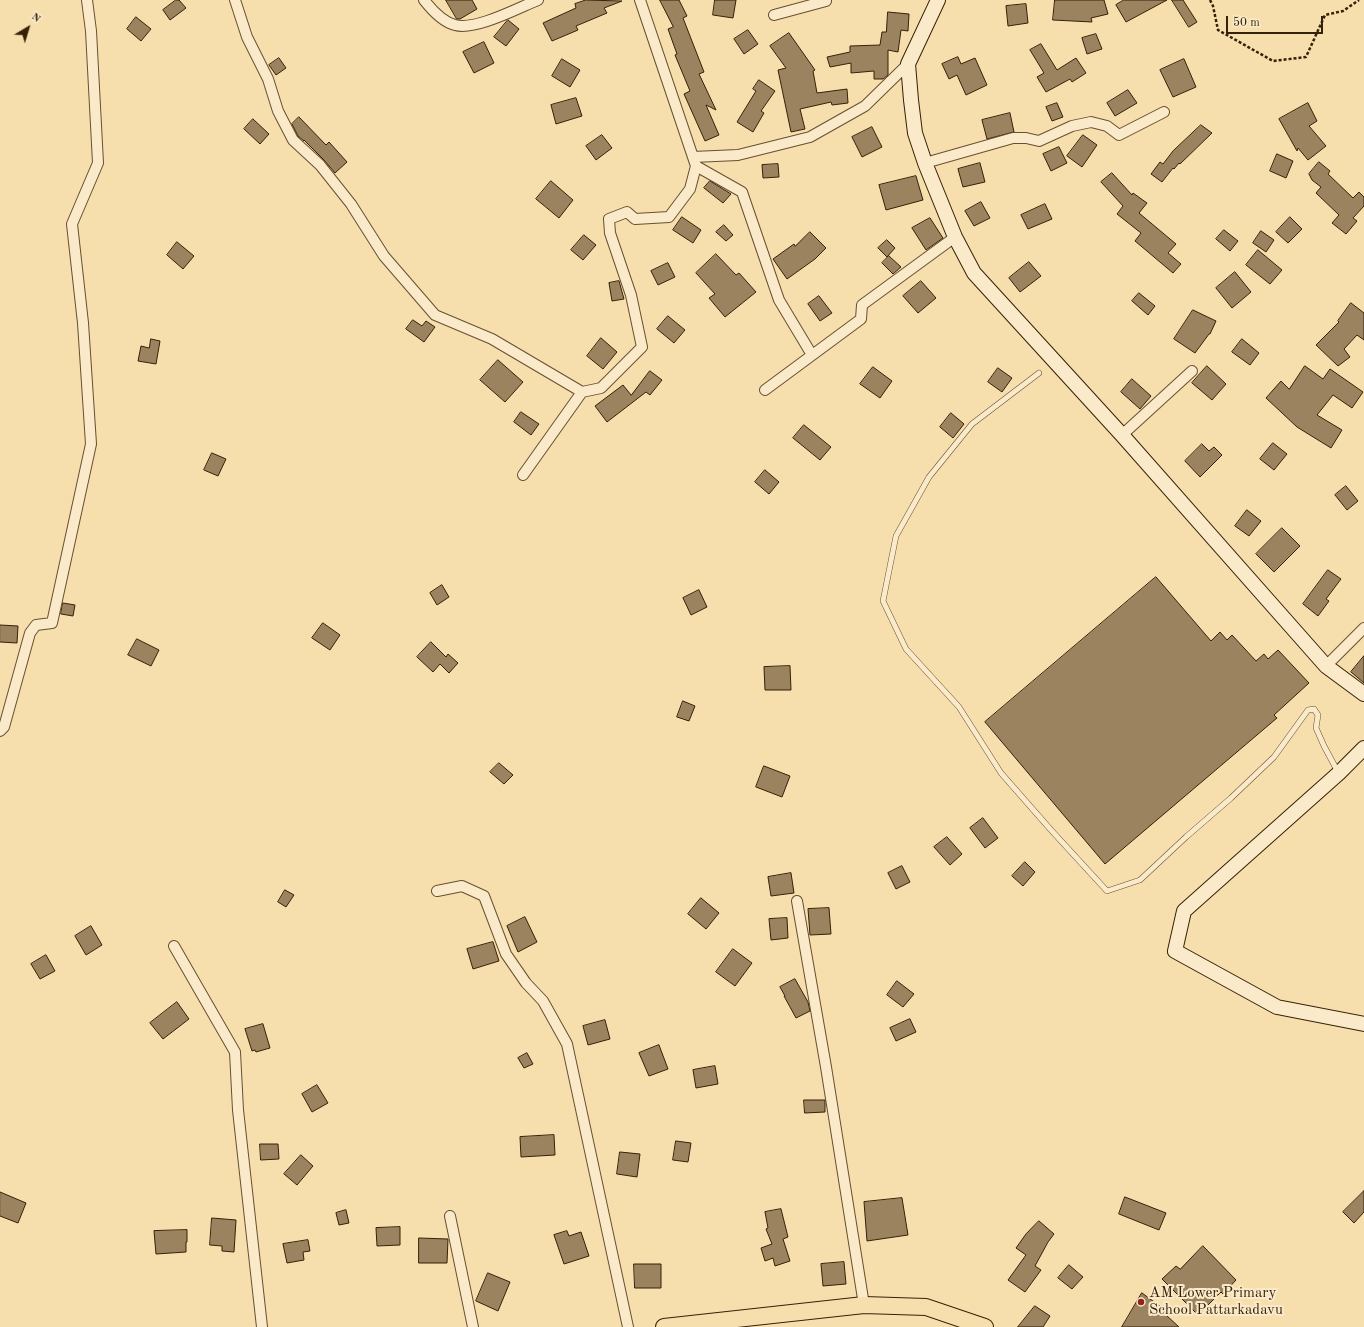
<!DOCTYPE html>
<html>
<head>
<meta charset="utf-8">
<style>
  body { margin:0 }
  #map { position:relative; width:1364px; height:1327px; overflow:hidden; background:#f7dead; font-family:"Old Standard TT",serif }
  canvas { display:block }
  .north { position:absolute; left:8px; top:8px; width:40px; height:40px; -webkit-text-stroke:3px #faeaca; paint-order:stroke; rotate:38deg; font-size:11px; font-weight:700; line-height:16px; text-align:center; color:#352108 }
  .north::after { content:''; display:block; margin:auto; width:14px; height:18px; background:#352108; clip-path:polygon(50% 0,100% 100%,50% 72%,0 100%) }
  .scale { position:absolute; left:1226px; top:16px; width:97px; height:18px; box-sizing:border-box; border:2px solid #352108; border-top:0; padding-left:5px; font-size:12px; line-height:14px; white-space:nowrap; color:#352108; -webkit-text-stroke:3px #faeaca; paint-order:stroke }
</style>
</head>
<body>
<div id="map">
<canvas width="1364" height="1327"></canvas>
<div class="north">N</div>
<div class="scale">50 m</div>
</div>
<script>
const ctx = document.querySelector('canvas').getContext('2d');
ctx.lineJoin = 'round';
function fillPath(path, color) { ctx.fillStyle = color; ctx.fill(path, 'evenodd'); }
function stroke(path, color, width, dash) { ctx.strokeStyle = color; ctx.lineWidth = width; ctx.lineCap = dash ? 'butt' : 'round'; ctx.setLineDash(dash || []); ctx.stroke(path); }
function write(font, color, halo, rows, align = 'center') {
  ctx.font = font + ' "Old Standard TT",serif'; ctx.lineWidth = 4; ctx.setLineDash([]); ctx.textBaseline = 'middle'; ctx.strokeStyle = halo; ctx.fillStyle = color; for (const [text, x, y, turn = 0] of rows) {
    ctx.save(); ctx.translate(x, y); ctx.rotate((+turn || 0) * Math.PI / 180); ctx.textAlign = isNaN(turn) ? turn : align; if (halo) ctx.strokeText(text, 0, 0); ctx.fillText(text, 0, 0); ctx.restore();
  }
}
const building = new Path2D(`
  M176,0H179L186,8L170,20L163,10Z
  M446,0H472L477,9L460,19H457Z
  M586,0L622,1L604,8L607,13L576,26L578,30L552,41L543,23L576,8L575,4Z
  M660,0H679L687,16L683,18L704,72L699,74L716,110L706,105L719,135L705,141L684,94L690,91L675,55L677,54L668,29L673,27Z
  M715,0H736L733,18L713,15Z
  M1055,0H1104L1108,14L1091,18L1092,22L1053,20Z
  M1124,0H1167L1126,22L1116,5Z
  M1172,0H1183L1197,22L1189,27Z
  M1026,4L1028,23L1008,26L1006,6Z
  M888,12L909,14L908,31L901,30L898,52L888,50V75L883,79H874V71L851,73V63L830,67L827,57L850,52V46L880,45L882,32H886Z
  M136,17L151,29L141,41L127,29Z
  M508,20L519,29L506,46L494,37Z
  M748,30L758,44L744,54L734,39Z
  M789,33L815,70L813,71L817,93L847,89L848,103L832,105L831,102L800,109L805,129L791,132L778,70L786,68L770,46Z
  M1096,34L1102,49L1087,54L1082,38Z
  M484,42L494,63L474,73L463,52Z
  M1041,44L1057,70L1076,58L1086,73L1072,82L1070,79L1046,92L1037,77L1044,73L1030,50Z
  M958,57L961,64L975,58L987,85L966,95L957,75L949,79L942,64Z
  M279,58L286,68L276,75L269,65Z
  M562,59L580,70L570,87L552,76Z
  M1184,59L1196,87L1173,97L1160,70Z
  M759,80L775,91L761,111L764,113L753,132L737,122L756,91L753,89Z
  M1128,90L1137,103L1115,116L1107,103Z
  M576,98L582,116L556,124L551,105Z
  M1057,103L1063,117L1052,121L1046,107Z
  M1308,103L1317,121L1309,126L1326,146L1308,160L1298,148L1297,151L1279,119Z
  M1010,113L1014,132L987,139L982,120Z
  M299,117L326,145L329,142L347,162L335,173L324,160L304,140V141L298,136L292,124Z
  M253,119L269,134L260,144L244,129Z
  M1201,125L1212,133L1180,164L1179,163L1174,169L1173,168L1162,182L1151,174L1160,162L1163,164L1173,151Z
  M872,127L882,147L862,157L852,137Z
  M602,135L612,148L596,160L586,146Z
  M1083,135L1097,145L1082,167L1067,156Z
  M1059,147L1067,163L1051,171L1043,154Z
  M1277,154L1293,161L1286,178L1270,171Z
  M1319,162L1330,171L1328,174L1353,198L1359,192L1364,197V206L1353,218L1357,221L1346,234L1332,223L1339,215L1316,193L1321,187L1312,180L1309,174Z
  M980,163L985,182L963,187L958,169Z
  M778,164L779,177L763,178L762,165Z
  M1112,173L1132,195L1133,193L1147,203L1139,213L1176,244L1168,253L1181,264L1173,273L1135,241L1141,233L1117,214L1123,206L1101,182Z
  M916,176L923,200L886,210L879,185Z
  M551,181L573,200L559,218L536,199Z
  M710,181L731,194L723,203L704,188Z
  M981,202L990,218L974,226L965,211Z
  M1045,204L1052,219L1028,229L1021,215Z
  M682,217L701,230L693,243L673,230Z
  M1290,217L1302,229L1288,243L1276,232Z
  M930,218L943,238L926,250L912,228Z
  M724,225L733,235L726,241L716,232Z
  M1224,230L1238,241L1230,251L1216,239Z
  M1261,231L1274,240L1266,252L1253,243Z
  M810,232L826,248L815,259L787,279L773,259L794,244L795,246Z
  M584,235L596,245L583,260L571,250Z
  M887,240L895,248L887,257L878,248Z
  M177,242L194,256L183,269L167,255Z
  M1258,250L1282,270L1270,284L1246,265Z
  M716,254L736,275L739,273L756,292L725,317L709,298L715,294L696,273Z
  M889,256L901,267L893,274L882,263Z
  M1029,262L1041,276L1020,292L1009,278Z
  M668,263L675,277L658,285L651,271Z
  M1235,272L1251,292L1232,308L1216,288Z
  M619,281L624,299L612,301L609,283Z
  M921,281L936,298L918,313L903,296Z
  M1139,293L1155,306L1148,315L1132,301Z
  M819,296L832,313L820,321L808,304Z
  M1351,303L1364,313V340L1357,335L1344,349L1350,357L1338,366L1316,345L1339,322L1338,321Z
  M1193,310L1216,321L1210,334H1209L1195,353L1174,339Z
  M668,316L685,330L674,343L657,329Z
  M413,320L422,326L426,321L435,327L424,342L406,329Z
  M601,338L617,352L603,369L587,356Z
  M151,339L160,341L156,364L138,361L141,346L149,348Z
  M1242,339L1259,353L1250,365L1232,352Z
  M498,360L523,382L505,402L480,380Z
  M1207,366L1226,384L1212,400L1192,383Z
  M1305,366L1323,379L1330,369L1363,392L1352,408L1333,395L1317,415L1342,430L1331,448L1297,427L1266,398L1281,381L1289,389Z
  M873,367L892,381L880,398L860,384Z
  M998,368L1012,378L1002,392L988,382Z
  M650,371L662,380L650,395L646,392L607,422L595,406L623,385L631,395Z
  M1132,379L1151,396L1140,409L1121,392Z
  M521,412L539,424L531,435L514,422Z
  M951,413L964,424L953,438L940,427Z
  M804,425L831,447L820,460L793,438Z
  M1273,443L1287,454L1274,470L1260,459Z
  M1202,444L1209,451L1214,447L1222,455L1200,477L1185,461Z
  M212,453L226,459L218,476L204,470Z
  M765,470L779,482L769,494L755,482Z
  M1346,486L1358,501L1347,510L1335,495Z
  M1247,510L1261,521L1249,536L1235,526Z
  M1282,528L1300,546L1274,572L1256,554Z
  M1328,570L1341,579L1326,599L1329,601L1318,616L1303,604Z
  M1156,577L1211,641L1220,632L1227,640L1232,635L1256,661L1264,654L1268,659L1278,650L1309,683L1274,715L1277,718L1105,864L985,722Z
  M442,585L449,597L437,605L430,593Z
  M699,590L707,607L691,615L683,598Z
  M63,603L75,605L73,616L61,614Z
  M323,623L340,635L330,650L312,638Z
  M0,625L18,626L17,643L0,642Z
  M137,639L159,650L151,666L128,655Z
  M431,642L446,657L448,654L458,663L449,673L440,664L433,672L417,657Z
  M1364,656V683L1351,672Z
  M790,666L791,690H765L764,667Z
  M683,701L695,706L689,721L677,717Z
  M499,763L513,775L504,784L490,772Z
  M764,766L790,776L782,797L756,787Z
  M983,818L998,838L985,848L970,828Z
  M947,837L962,854L950,865L934,847Z
  M1025,862L1035,872L1023,886L1012,876Z
  M902,866L910,882L896,889L888,873Z
  M791,873L794,893L771,896L768,877Z
  M285,890L294,895L286,907L278,902Z
  M701,898L719,913L706,929L688,914Z
  M829,908L831,934L810,935L808,909Z
  M525,917L537,942L518,952L507,926Z
  M787,918L788,938L771,940L769,919Z
  M91,926L102,945L86,955L75,936Z
  M493,942L499,961L473,969L467,949Z
  M733,949L752,963L735,986L716,972Z
  M46,955L55,971L40,979L31,964Z
  M795,979L808,1002L810,1011L796,1018L784,996H785L780,987Z
  M897,981L914,994L903,1007L887,995Z
  M177,1002L189,1019L163,1039L150,1023Z
  M910,1019L916,1032L896,1041L890,1028Z
  M605,1020L610,1039L588,1045L583,1026Z
  M263,1024L270,1048L256,1052L255,1050L252,1051L245,1029Z
  M659,1045L668,1069L649,1076L639,1053Z
  M527,1053L533,1064L524,1068L518,1058Z
  M715,1066L718,1084L696,1088L693,1070Z
  M317,1085L328,1103L312,1112L302,1094Z
  M804,1100H825V1112L805,1113Z
  M554,1135L555,1155L521,1157L520,1137Z
  M676,1141L691,1143L688,1162L673,1160Z
  M260,1144H278L279,1159L261,1160Z
  M620,1152L640,1154L637,1177L617,1174Z
  M301,1155L313,1166L297,1185L284,1174Z
  M1364,1191V1212L1354,1223L1343,1212Z
  M0,1192L26,1203L18,1223L0,1216Z
  M1125,1197L1166,1213L1159,1230L1119,1214Z
  M902,1198L908,1235L867,1241L864,1202Z
  M781,1209L788,1237L783,1239L790,1261L775,1266L773,1258L765,1261L761,1248L772,1244L766,1229L768,1228L765,1212Z
  M346,1210L349,1223L339,1225L336,1213Z
  M212,1218L236,1220L234,1252L222,1251V1246L210,1245Z
  M1039,1221L1054,1234L1048,1242L1035,1266L1041,1270L1025,1292L1008,1280L1026,1255L1016,1248L1026,1234Z
  M400,1227V1245L377,1246L376,1228Z
  M187,1230V1242H186V1252L156,1254L154,1231Z
  M567,1231L569,1236L581,1232L589,1256L564,1264L554,1235Z
  M419,1238L448,1239L447,1263H419Z
  M308,1240L310,1251L303,1252L304,1260L287,1263L283,1244Z
  M1203,1246L1236,1280L1223,1294L1221,1292L1198,1315L1162,1279L1176,1266L1180,1269Z
  M844,1262L846,1284L823,1286L821,1264Z
  M634,1264H661V1288H635Z
  M1069,1265L1083,1277L1072,1289L1058,1278Z
  M488,1273L510,1282L498,1311L476,1301Z
  M1142,1293L1168,1312L1166,1315L1179,1327H1122Z
  M1035,1306L1050,1316L1043,1327H1018Z`);
const path = new Path2D(`
  M1210,0L1213,6L1218,30L1273,61L1306,57L1325,15L1343,11L1359,0`);
const lane = new Path2D(`
  M1039,373L972,424L929,477L896,536L883,601L906,649L959,707L1001,773L1051,830L1107,891L1140,880L1186,837L1231,798L1274,757L1308,710L1314,709L1318,715L1316,728L1324,746L1338,772`);
const street = new Path2D(`
  M235,0L247,37L268,79L278,111L293,140L320,165L351,204L384,256L435,315L492,339L582,392L601,388L642,347L631,295L610,233L609,219L627,212L635,219L669,217L690,189L696,166L640,0
  M424,0C431,9 443,22 455,25C475,31 518,8 538,0
  M774,15L826,1
  M693,157L738,155L810,137L865,106L908,64
  M925,163L1013,138H1026L1039,141L1072,126L1091,122L1107,126L1119,135L1164,112
  M696,166L742,192L779,300L812,355
  M765,390L861,319L862,305L955,237
  M1122,435L1192,371
  M523,475L582,392
  M1326,666L1364,628
  M0,731L4,727L30,633L36,625L52,623L91,444L83,323L72,224L98,163L91,31L87,0
  M437,891L462,886L484,896L506,954L526,983L543,1001L567,1044L628,1327
  M797,901L826,1067L864,1305
  M174,946L235,1052L238,1110L262,1327
  M450,1216L473,1327`);
const secondary = new Path2D(`
  M938,0L908,64L911,100L915,133L925,163L955,237L974,273L1122,435L1326,666L1364,694
  M1364,748L1339,773L1184,911L1175,951L1277,1007L1364,1024`);
const primary = new Path2D(`
  M664,1327L864,1305L926,1307L985,1327`);
const markers = [
  [1141,1302,4,"#8f2418"]
];
const poiNames = [
  ["AM Lower Primary",1149,1293],
  ["School Pattarkadavu",1149,1310]
];
fillPath(building, '#9a835e');
stroke(building, '#352108', 1);
stroke(lane, '#665031', 6);
stroke(street, '#665031', 12);
stroke(secondary, '#352108', 16);
stroke(primary, '#352108', 18);
stroke(path, '#352108', 2.5, [3, 2]);
stroke(lane, '#faeaca', 5);
stroke(street, '#faeaca', 10);
stroke(secondary, '#faeaca', 14);
stroke(primary, '#f7dead', 16);
for (const [x, y, r, color] of markers) { const dot = new Path2D(); dot.arc(x, y, r, 0, 2 * Math.PI); ctx.fillStyle = color; ctx.fill(dot); stroke(dot, '#faeaca', 1.5); }
write('15px', '#352108', '#faeaca', poiNames, 'left');
</script>
</body>
</html>
